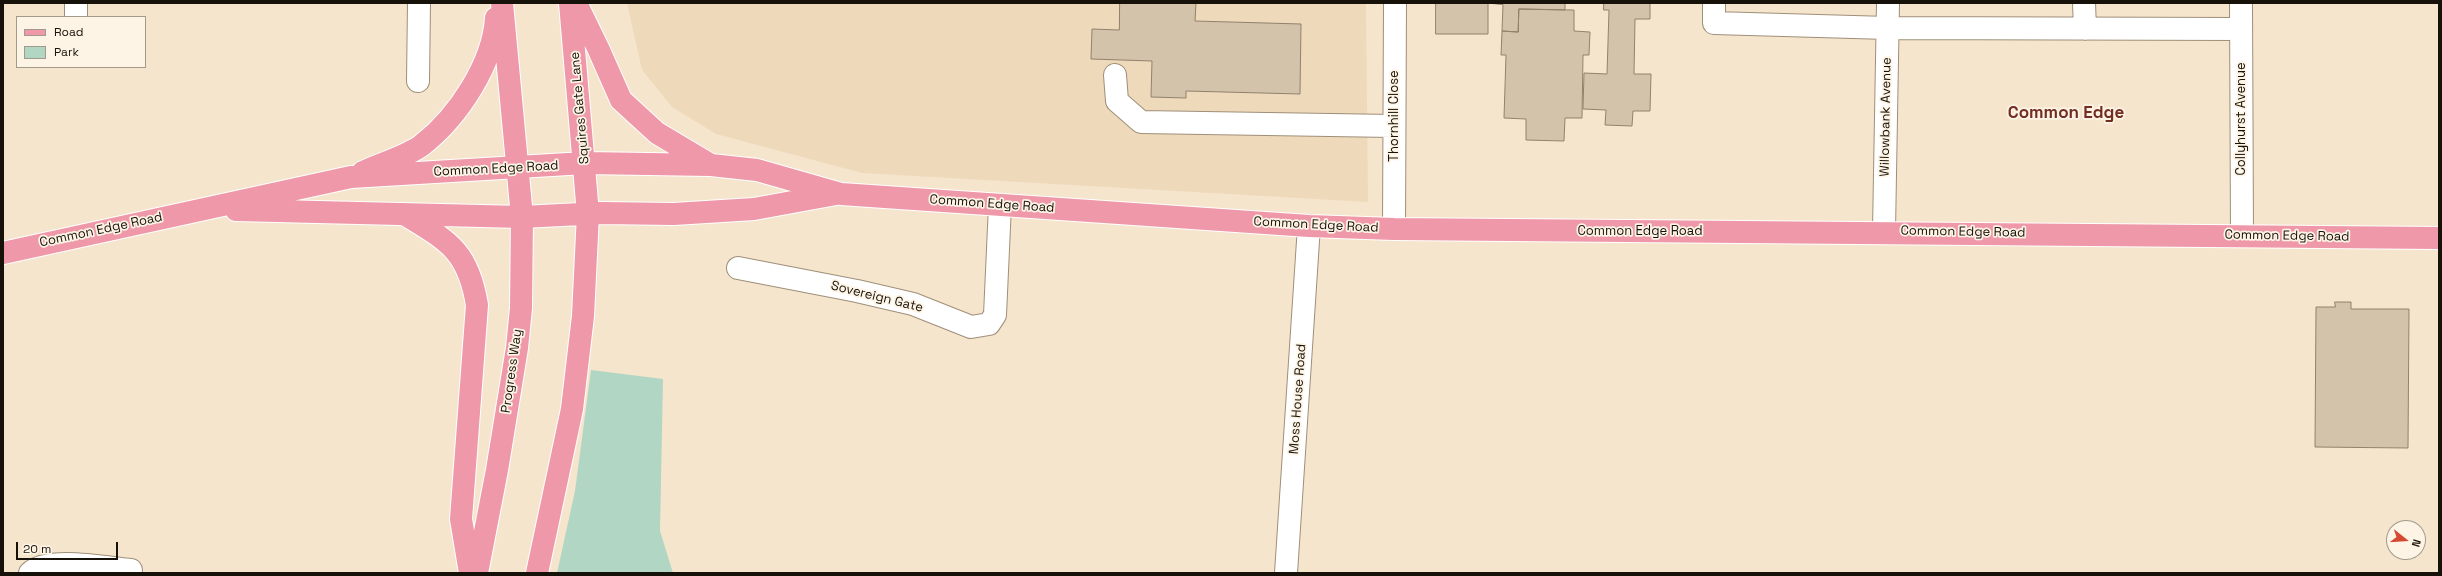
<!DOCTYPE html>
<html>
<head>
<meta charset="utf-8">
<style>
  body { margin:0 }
  #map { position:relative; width:2442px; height:576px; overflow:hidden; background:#f6e5cd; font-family:"Space Grotesk",sans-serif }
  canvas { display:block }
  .frame { position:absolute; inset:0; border:4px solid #171209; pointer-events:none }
  .legend { position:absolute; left:16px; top:16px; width:130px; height:52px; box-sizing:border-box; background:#fef4e5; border:1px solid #a29a8d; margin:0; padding:5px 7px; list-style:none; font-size:12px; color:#171209 }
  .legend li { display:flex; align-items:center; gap:8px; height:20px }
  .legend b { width:20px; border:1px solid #a29a8d }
  .north { position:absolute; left:2386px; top:520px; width:40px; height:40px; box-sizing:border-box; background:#fef4e5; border:1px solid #a29a8d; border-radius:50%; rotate:107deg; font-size:11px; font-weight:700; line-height:16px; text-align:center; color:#171209 }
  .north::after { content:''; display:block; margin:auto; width:14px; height:18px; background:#d54933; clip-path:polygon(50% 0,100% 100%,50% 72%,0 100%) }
  .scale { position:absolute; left:16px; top:542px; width:102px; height:18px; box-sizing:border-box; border:2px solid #171209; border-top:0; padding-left:5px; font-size:12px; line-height:14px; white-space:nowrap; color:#171209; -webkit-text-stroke:3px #fef4e5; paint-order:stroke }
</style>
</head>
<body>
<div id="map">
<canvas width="2442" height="576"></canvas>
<div class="frame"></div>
<ul class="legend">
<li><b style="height:5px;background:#ee98a9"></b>Road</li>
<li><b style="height:11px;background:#b1d6c3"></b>Park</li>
</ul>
<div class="north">N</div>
<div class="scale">20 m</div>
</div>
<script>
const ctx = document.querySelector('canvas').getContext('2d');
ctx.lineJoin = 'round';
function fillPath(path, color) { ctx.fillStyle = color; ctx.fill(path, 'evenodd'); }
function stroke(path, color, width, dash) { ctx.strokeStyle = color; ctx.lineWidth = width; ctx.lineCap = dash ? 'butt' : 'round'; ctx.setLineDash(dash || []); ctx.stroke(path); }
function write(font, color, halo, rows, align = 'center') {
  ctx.font = font + ' "Space Grotesk",sans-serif'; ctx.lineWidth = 3.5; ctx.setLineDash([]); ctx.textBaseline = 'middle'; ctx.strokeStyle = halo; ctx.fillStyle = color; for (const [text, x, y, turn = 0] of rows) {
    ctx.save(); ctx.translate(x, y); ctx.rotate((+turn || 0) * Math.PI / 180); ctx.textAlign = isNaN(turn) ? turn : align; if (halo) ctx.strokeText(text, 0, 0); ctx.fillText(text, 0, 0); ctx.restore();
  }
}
const built = new Path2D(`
  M627,3H1366L1368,202L862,173L716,134L672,107L642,70Z`);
const green = new Path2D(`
  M591,370L663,379L660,531L673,573H557L575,491Z`);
const building = new Path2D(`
  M1120,3H1196L1195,21L1301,24L1300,94L1186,91V98L1151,97L1152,61L1091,59L1092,29L1119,30Z
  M1436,3H1488V34H1436Z
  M1488,3H1565V10L1519,9L1518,32L1502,31L1503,5Z
  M1604,3H1650V19H1635L1634,74H1651L1650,111H1633L1632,126L1605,125L1606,110L1583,109L1584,73L1607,74L1609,10H1604Z
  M1519,9L1574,10V31L1590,32L1589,55H1583L1582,118H1565L1564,141L1526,140V119L1504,118L1506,55H1501L1502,31L1518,32Z
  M2335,302H2351V309H2409L2408,448L2315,447L2316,307H2335Z`);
const minor = new Path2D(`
  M76,3V17
  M1714,3V23L1888,28L2241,29
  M2084,3L2085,29
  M2241,3L2242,235
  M1115,75L1117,101L1141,122L1393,126
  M418,81L419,3
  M1394,229L1395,3
  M1884,231L1888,3
  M738,268L857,291L913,304L971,327L989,324L995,315L1000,205
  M30,573C47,556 108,568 131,570
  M1286,573L1309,226`);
const major = new Path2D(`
  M576,3L598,48L621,100L657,133L709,164
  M363,172C380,164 408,156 422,145C458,117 493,64 496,18
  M236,210L522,217L601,213L674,214L754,209L836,194
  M404,214C448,241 468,250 477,305L461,519L470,573
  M3,253L351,177L585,163L711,165L757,170L841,194L1309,226L1394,229L2439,238
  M477,573L497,470L517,348L521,308L522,217L502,3
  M537,573L572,409L583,316L588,214L570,3`);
const streetNames = [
  ["Squires Gate Lane",580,108,-95],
  ["Thornhill Close",1394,116,-90],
  ["Willowbank Avenue",1886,117,-89],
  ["Collyhurst Avenue",2241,119,-90],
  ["Common Edge Road",496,169,-3],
  ["Common Edge Road",992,204,4],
  ["Common Edge Road",1316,225,3],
  ["Common Edge Road",101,230,-12],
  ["Common Edge Road",1640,231],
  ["Common Edge Road",1963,232,1],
  ["Common Edge Road",2287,236,1],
  ["Sovereign Gate",877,297,14],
  ["Progress Way",512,371,-82],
  ["Moss House Road",1298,399,-86]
];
const districtNames = [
  ["Common Edge",2066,113]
];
fillPath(built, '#eed9bb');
fillPath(green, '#b1d6c3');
fillPath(building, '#d3c3ab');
stroke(building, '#92826d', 1);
stroke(minor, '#9f8f79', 24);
stroke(major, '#fff', 24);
stroke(minor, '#fff', 22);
stroke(major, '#ee98a9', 22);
write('13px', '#171209', '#fef4e5', streetNames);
write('bold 17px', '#732e23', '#fef4e5', districtNames);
</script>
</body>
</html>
